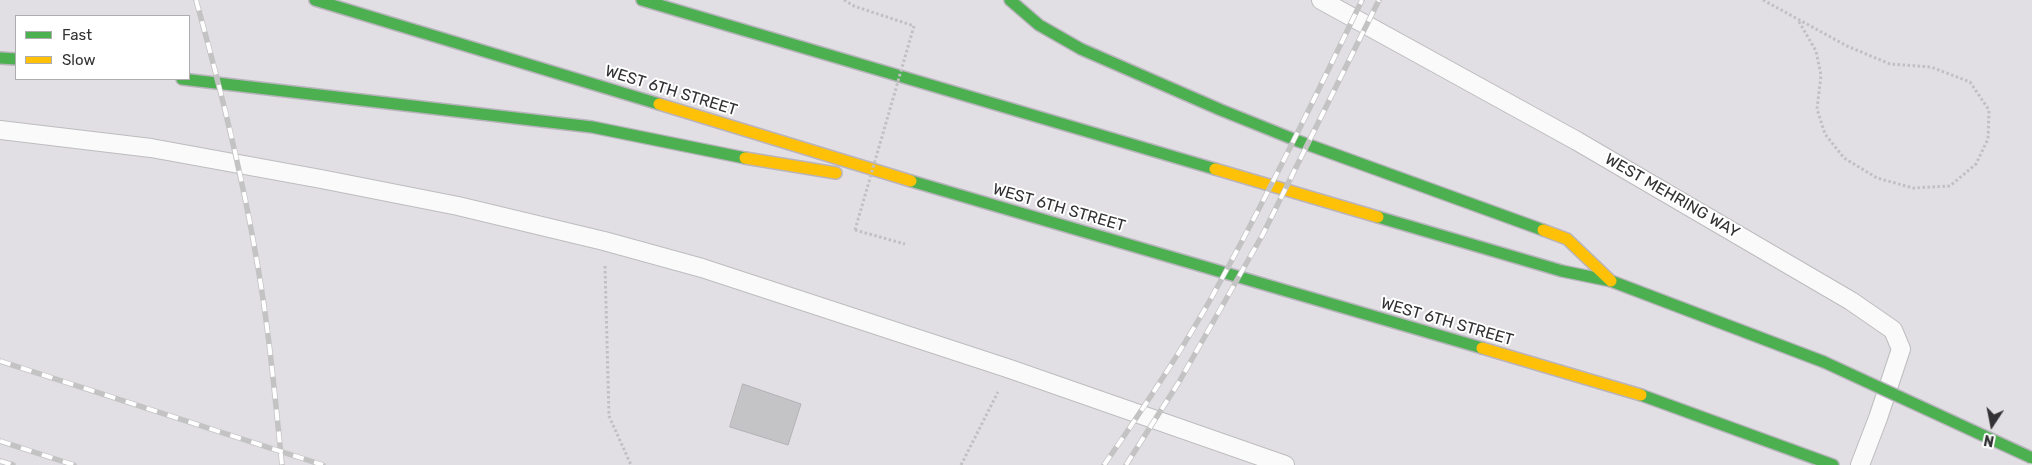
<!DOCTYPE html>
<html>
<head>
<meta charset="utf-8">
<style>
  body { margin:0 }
  #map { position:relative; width:2032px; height:465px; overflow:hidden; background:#e1dfe3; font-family:Rubik,sans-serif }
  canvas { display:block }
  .legend { position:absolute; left:15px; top:15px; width:175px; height:65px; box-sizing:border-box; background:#fff; border:1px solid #adadad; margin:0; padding:6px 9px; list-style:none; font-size:15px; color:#323133 }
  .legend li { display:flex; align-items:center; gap:10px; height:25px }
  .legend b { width:25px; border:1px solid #adadad }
  .north { position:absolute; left:1967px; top:400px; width:50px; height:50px; -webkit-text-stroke:4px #fff; paint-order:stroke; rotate:191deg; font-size:14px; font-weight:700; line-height:20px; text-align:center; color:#323133 }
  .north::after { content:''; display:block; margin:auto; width:18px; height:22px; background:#323133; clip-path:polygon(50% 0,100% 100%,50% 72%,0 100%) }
</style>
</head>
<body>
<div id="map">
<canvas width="2032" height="465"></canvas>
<ul class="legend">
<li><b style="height:6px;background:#4caf50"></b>Fast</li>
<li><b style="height:6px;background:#ffc107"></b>Slow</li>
</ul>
<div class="north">N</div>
</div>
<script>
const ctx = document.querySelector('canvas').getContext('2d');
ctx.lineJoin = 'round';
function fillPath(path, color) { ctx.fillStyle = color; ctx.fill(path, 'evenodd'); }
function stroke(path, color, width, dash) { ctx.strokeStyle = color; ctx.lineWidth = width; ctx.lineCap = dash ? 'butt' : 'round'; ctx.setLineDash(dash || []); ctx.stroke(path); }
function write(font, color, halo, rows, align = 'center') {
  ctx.font = font + ' Rubik,sans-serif'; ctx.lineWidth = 4; ctx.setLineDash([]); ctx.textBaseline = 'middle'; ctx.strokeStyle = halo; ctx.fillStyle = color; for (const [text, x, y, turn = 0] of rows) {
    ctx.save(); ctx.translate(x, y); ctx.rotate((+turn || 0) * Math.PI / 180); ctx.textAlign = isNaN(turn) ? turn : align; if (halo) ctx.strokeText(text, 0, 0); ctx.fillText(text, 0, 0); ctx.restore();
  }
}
const building = new Path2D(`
  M743,384L801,404L788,445L730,427Z`);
const path = new Path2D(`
  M844,0L854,6L914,26
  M1763,0L1847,46L1890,64L1931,67L1970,82L1989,110L1988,139L1976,164L1950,186L1913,188L1877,178L1844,158L1825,134L1817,109L1821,75L1816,51L1798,20
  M855,230L905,244
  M605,266L609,416L631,465
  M961,465L998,392`);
const lane = new Path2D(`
  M1321,0L1577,141L1851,301L1893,330L1901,349L1878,418L1860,465
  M0,130L151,148L321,179L458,206L604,241L702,268L1010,369L1285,465`);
const fast = new Path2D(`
  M315,0L659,104
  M642,0L1215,169
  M1010,0L1039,25L1081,49L1221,110L1298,141L1543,230
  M0,58L16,59
  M182,79L592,127L745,158
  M911,181L1482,348
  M1378,217L1562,271L1611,281L1824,362
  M1641,395L1833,465`);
const slow = new Path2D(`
  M659,104L911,181
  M745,158L836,173
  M1215,169L1378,217
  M1543,230L1567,239L1611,281
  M1482,348L1641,395`);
const rail = new Path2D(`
  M196,0C220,86 242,173 257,262C269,329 275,397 282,465
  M0,361L323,465
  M0,441L74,465
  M0,461L13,465
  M1104,465C1141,412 1177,358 1209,302C1264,203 1313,102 1362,0
  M1126,465L1179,382L1263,234L1379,0`);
const pathBridge = new Path2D(`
  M855,230L914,26`);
const fastBridge = new Path2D(`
  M1824,362L2032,458`);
const streetNames = [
  ["WEST 6TH STREET",671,91,17],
  ["WEST MEHRING WAY",1672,196,30],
  ["WEST 6TH STREET",1059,208,16],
  ["WEST 6TH STREET",1447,322,16]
];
fillPath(building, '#c4c4c6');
stroke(building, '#b2b1b3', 1);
stroke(lane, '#bdbcbe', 20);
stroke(fast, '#b9b3be', 14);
stroke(slow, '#b9b3be', 14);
stroke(path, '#c0c0c2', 3, [2.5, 2.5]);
stroke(lane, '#fafafb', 18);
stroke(fast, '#4caf50', 11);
stroke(slow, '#ffc107', 11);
stroke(rail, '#c4c3c4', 5.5);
stroke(rail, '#fff', 4, [11]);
stroke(fastBridge, '#b9b3be', 14, []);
stroke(pathBridge, '#c0c0c2', 3, [2.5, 2.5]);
stroke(fastBridge, '#4caf50', 11);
write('16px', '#323133', '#fff', streetNames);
</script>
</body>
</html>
